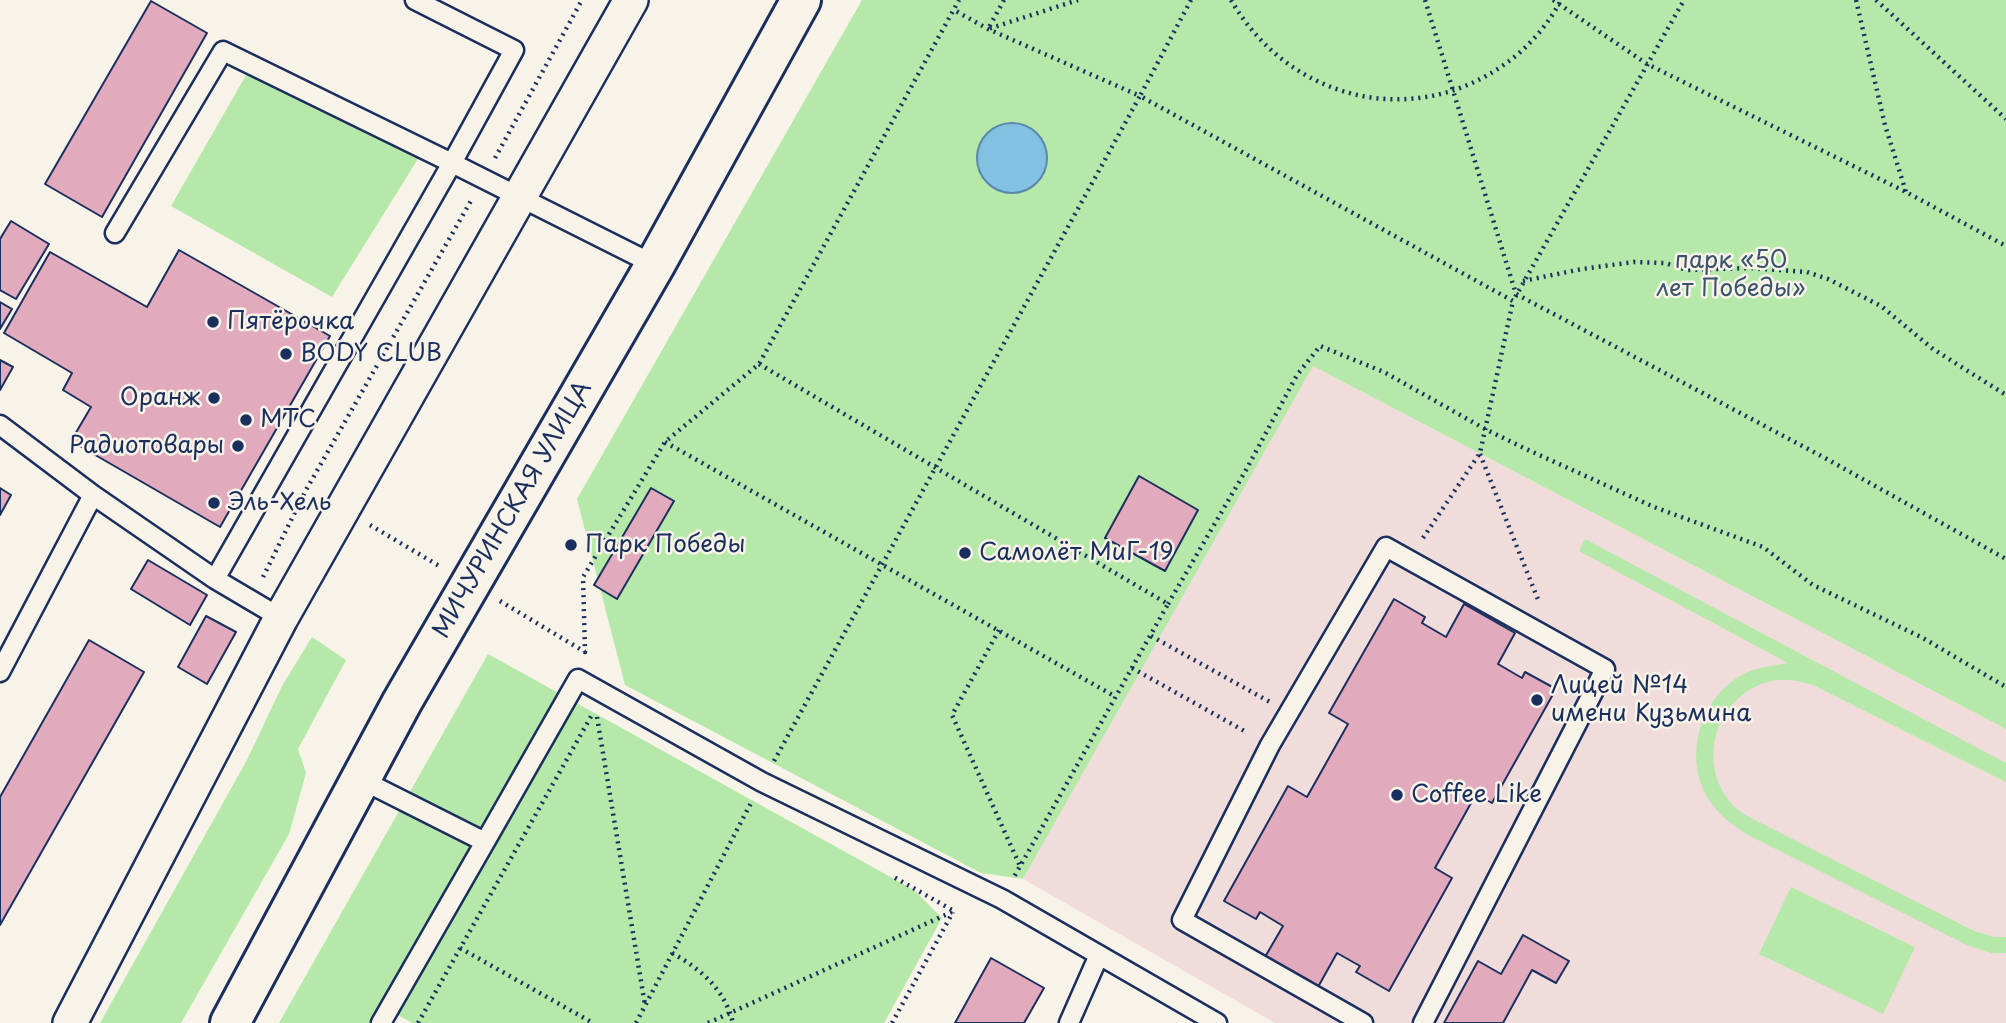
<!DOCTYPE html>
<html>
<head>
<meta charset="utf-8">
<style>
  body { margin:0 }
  canvas { display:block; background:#f7f3e8 }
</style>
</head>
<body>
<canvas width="2006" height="1023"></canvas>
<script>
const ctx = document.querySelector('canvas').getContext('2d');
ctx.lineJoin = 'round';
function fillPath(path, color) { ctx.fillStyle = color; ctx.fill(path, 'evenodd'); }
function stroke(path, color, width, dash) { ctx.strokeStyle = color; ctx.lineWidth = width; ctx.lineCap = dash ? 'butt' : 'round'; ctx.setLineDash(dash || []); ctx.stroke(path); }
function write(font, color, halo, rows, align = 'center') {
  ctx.font = font + ' "Playpen Sans",sans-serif'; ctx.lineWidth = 5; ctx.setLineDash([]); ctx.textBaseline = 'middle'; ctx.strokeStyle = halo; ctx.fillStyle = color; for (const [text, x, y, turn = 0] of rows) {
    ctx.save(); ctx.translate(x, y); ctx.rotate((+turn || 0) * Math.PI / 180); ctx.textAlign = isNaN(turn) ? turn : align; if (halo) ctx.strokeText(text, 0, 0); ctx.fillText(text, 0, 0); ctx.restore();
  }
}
const built = new Path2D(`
  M1313,366L2006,729V1023H1275L1023,879Z`);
const green = new Path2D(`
  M862,0H2006V729L1313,366L1023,879L981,873L625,685L577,499Z
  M249,70L421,154L332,297L171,206Z
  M1585,539L2006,763V782L1813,685C1799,681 1786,678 1771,681C1714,695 1693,768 1737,809C1742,813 1749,817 1755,820L1974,931L1994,937H2006V953H1991L1967,945L1748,835C1734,826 1721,817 1711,803C1681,760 1699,695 1746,673C1760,666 1775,666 1788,663L1579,551Z
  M312,637L346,660L298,749L306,773L289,834L181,1023H100L247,760L282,686Z
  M488,654L914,890L942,918L884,1023H412L380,1005L370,1023H279Z
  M1791,887L1915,947L1883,1014L1759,954Z`);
const water = new Path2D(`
  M977 158a35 35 0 1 1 70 0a35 35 0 1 1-70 0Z`);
const building = new Path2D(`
  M151,1L207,33L102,217L45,184Z
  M11,221L49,244L16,299L0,290V239Z
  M179,250L330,336L220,527L71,441L91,407L63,390L72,373L4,333L50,252L147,307Z
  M0,302L12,309L0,329Z
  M0,360L13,367L0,390Z
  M1139,476L1198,510L1165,571L1105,538Z
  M0,488L11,495L0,515Z
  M651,488L674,501L617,599L594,585Z
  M148,560L207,595L190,625L131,589Z
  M1394,599L1425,617L1422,623L1446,637L1464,604L1515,633L1498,664L1522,678L1525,672L1556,689L1492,803L1476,794L1435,868L1452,878L1389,991L1356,972L1360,966L1337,953L1318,987L1265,957L1283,926L1260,912L1256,919L1224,901L1288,786L1307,797L1348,724L1329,713Z
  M206,616L236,632L207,684L178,667Z
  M89,640L144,672L0,925V797Z
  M1523,935L1569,961L1556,983L1532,970L1503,1023H1444L1478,961L1501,974Z
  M991,958L1044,988L1024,1023H955Z`);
const path = new Path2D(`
  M1004,0L988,29L1078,0
  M1191,0L1140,96L1513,301L1684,0
  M1231,0C1288,99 1411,131 1505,64C1528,48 1548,25 1561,0
  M1425,0L1516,294L1825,458L2006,559
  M1553,0L1647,64L1906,192L2006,246
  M1856,0L1885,125L1906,192
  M1876,0L2006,119
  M495,158L582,0
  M1523,281L1582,269L1634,262L1665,263L1687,270L1751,268L1807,272L1828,279L1881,306L1933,349L2006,395
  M759,364L1168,604L1014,877
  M665,442L1116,697
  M1480,454L1539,602
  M370,525L441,567
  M1423,538L1480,453L1513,301
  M263,577L306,490L472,199
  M500,601L585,652L583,577L665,442L759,364L959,0
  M1168,604L1246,470L1297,375L1320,346L1384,372L1485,429L1526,449L1654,507L1763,547L1813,585L1923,638L2006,687
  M999,630L952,715L1020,866
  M1151,636L1270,702
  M1132,668L1248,733
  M597,717L645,1005
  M774,761L1140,96L988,29L954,10
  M460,948L593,1023
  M672,953C701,969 725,990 733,1023
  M418,1023L593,713
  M636,1023L751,803
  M708,1023L954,911L892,876
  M892,1023L953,912`);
const lane = new Path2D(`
  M115,233L223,51L452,163L514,50L415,0
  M0,425L93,495L215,579
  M281,618L215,579L452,163L655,265
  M0,672L93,495
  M360,779L485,842L578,679L762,782L1002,899L1217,1023
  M381,1023L485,842
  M1069,1023L1099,955
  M1363,1023L1182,920L1270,745L1386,547L1605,669L1423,1023`);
const street = new Path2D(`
  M70,1023L281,618L631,0`);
const primary = new Path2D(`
  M230,1023L402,702L655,265L801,0`);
const markers = [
  [213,322,7,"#1b2f5e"],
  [286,354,7,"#1b2f5e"],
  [214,398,7,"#1b2f5e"],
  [246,420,7,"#1b2f5e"],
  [238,446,7,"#1b2f5e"],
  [214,503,7,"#1b2f5e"],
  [571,545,7,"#1b2f5e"],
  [965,553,7,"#1b2f5e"],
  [1537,700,7,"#1b2f5e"],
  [1397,795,7,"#1b2f5e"]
];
const parkNames = [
  ["парк «50",1731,261],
  ["лет Победы»",1731,289]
];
const poiNames = [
  ["Пятёрочка",227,322],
  ["BODY CLUB",300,354],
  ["Оранж",200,398,"right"],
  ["МТС",260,420],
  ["Радиотовары",224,446,"right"],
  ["Эль-Хель",228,503],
  ["Парк Победы",585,545],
  ["Самолёт МиГ-19",979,553],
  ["Лицей №14",1551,686],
  ["имени Кузьмина",1551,714],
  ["Coffee Like",1411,795]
];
const streetNames = [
  ["МИЧУРИНСКАЯ УЛИЦА",513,510,-60]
];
fillPath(built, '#f0dddb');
fillPath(green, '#b5e8a9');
fillPath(water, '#82c1e2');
stroke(water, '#5987ad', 2);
fillPath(building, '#e1aabd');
stroke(building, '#1b2f5e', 2);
stroke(lane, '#1b2f5e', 23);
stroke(street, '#1b2f5e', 38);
stroke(primary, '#1b2f5e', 44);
stroke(path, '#1b2f5e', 4.5, [2, 5]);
stroke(lane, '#f7f3e8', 18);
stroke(street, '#f7f3e8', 33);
stroke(primary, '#f7f3e8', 38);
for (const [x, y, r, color] of markers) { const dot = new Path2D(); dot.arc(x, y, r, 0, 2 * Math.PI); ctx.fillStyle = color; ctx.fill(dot); stroke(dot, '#f7f3e8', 2.5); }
write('24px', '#3a546d', '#f7f3e8', parkNames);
write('24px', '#1b2f5e', '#f7f3e8', poiNames, 'left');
write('24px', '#1b2f5e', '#f7f3e8', streetNames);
</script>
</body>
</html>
